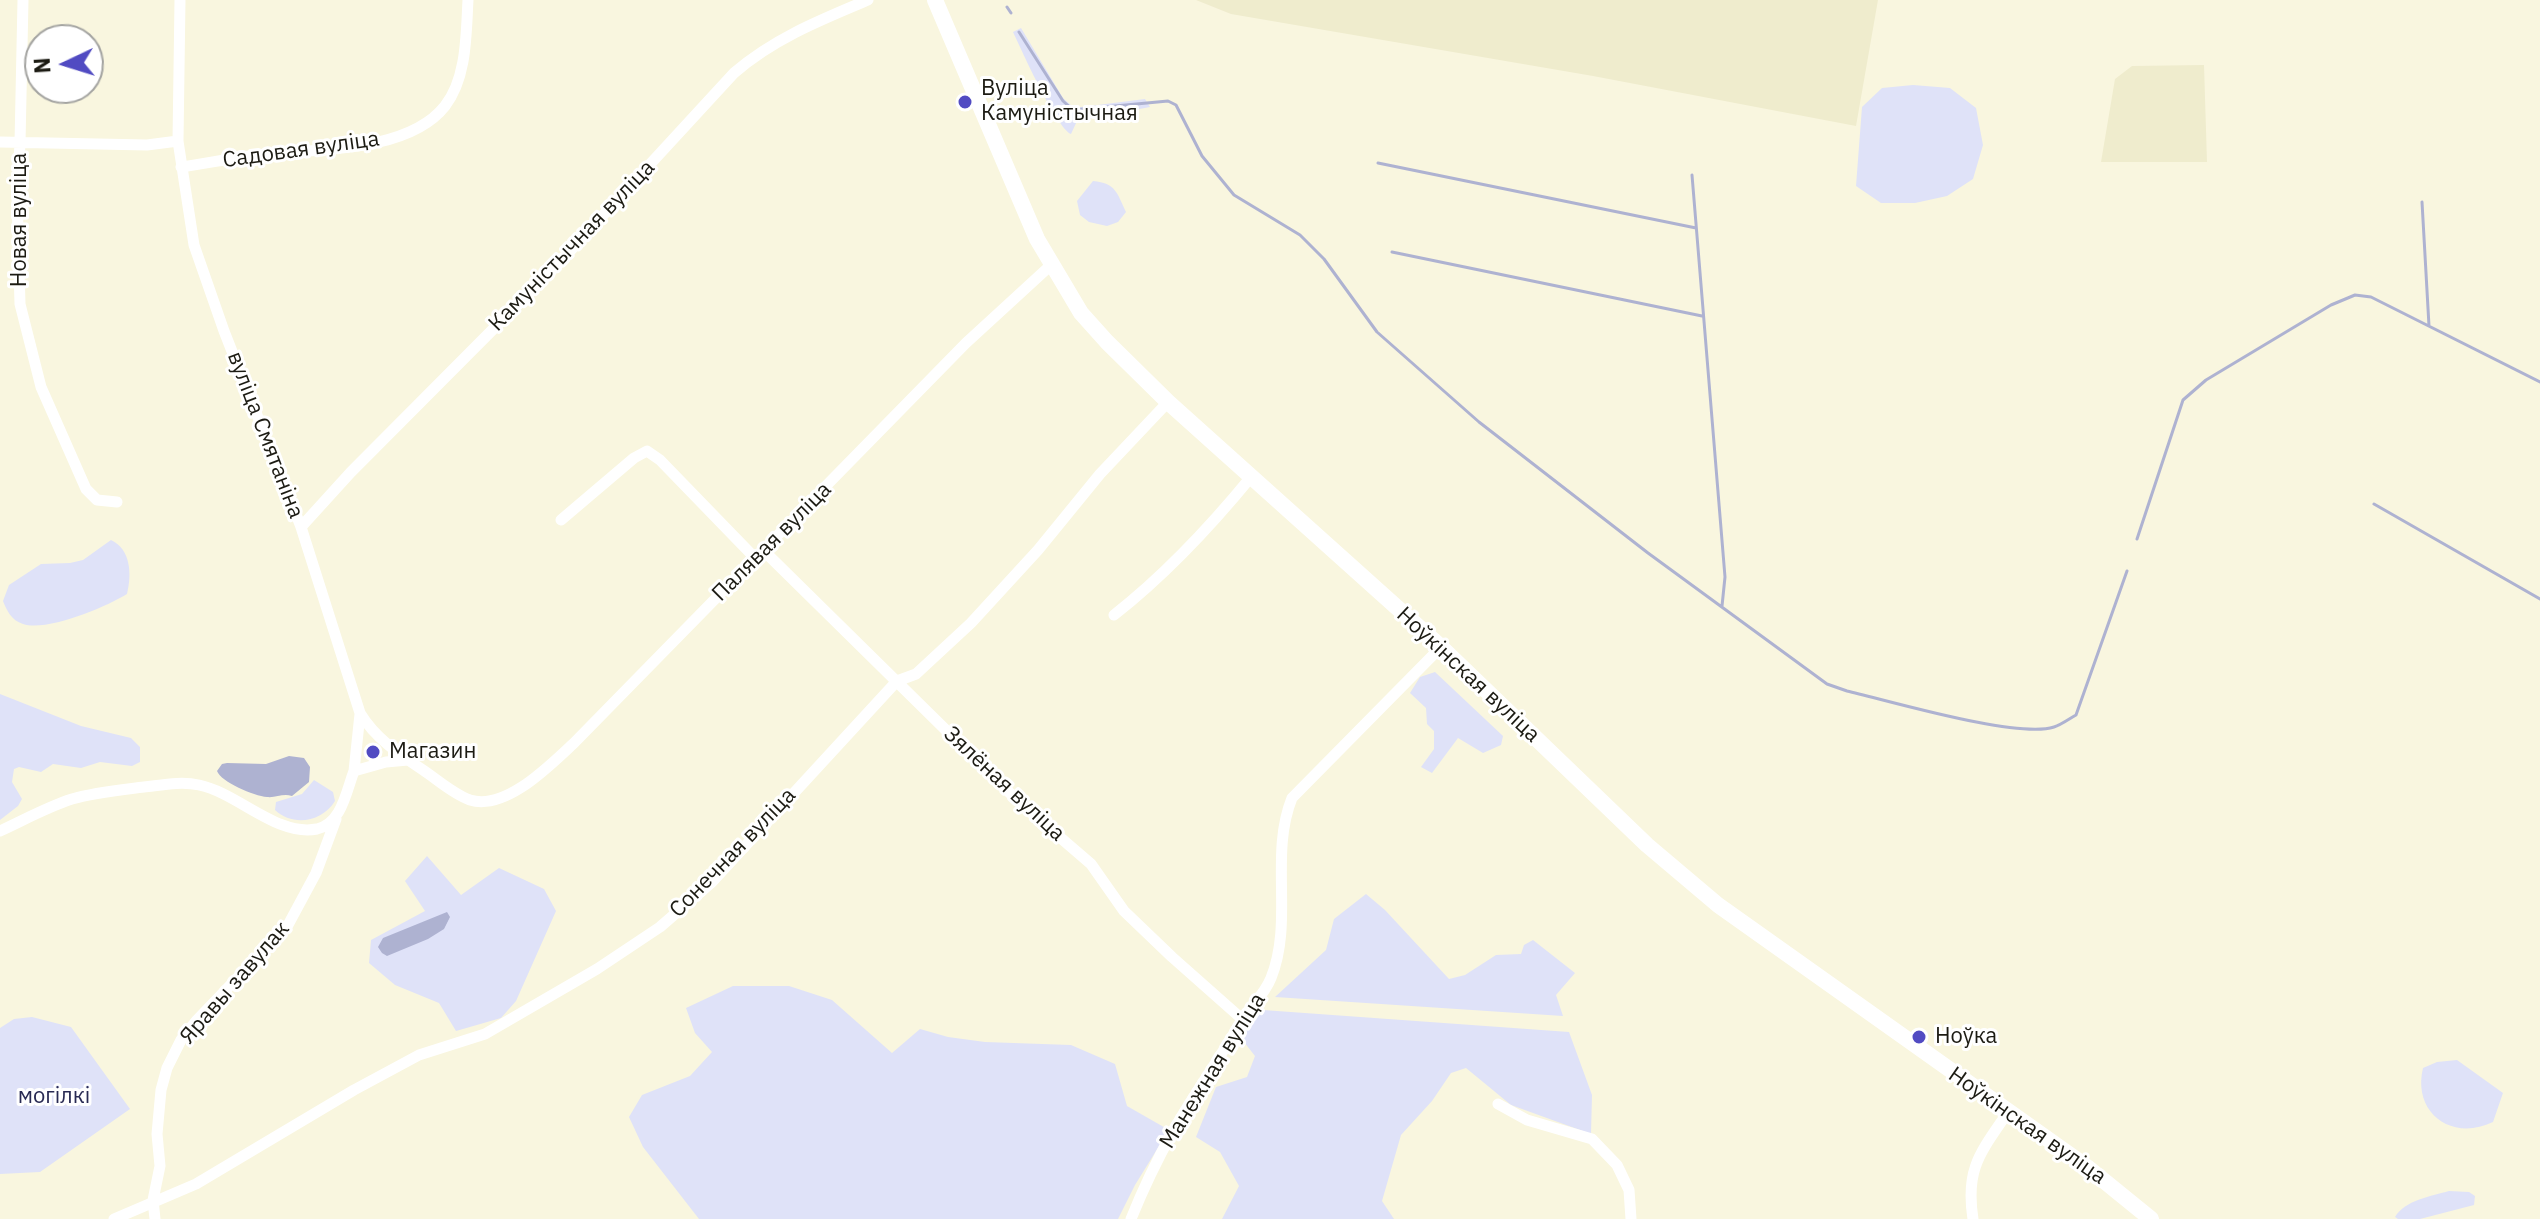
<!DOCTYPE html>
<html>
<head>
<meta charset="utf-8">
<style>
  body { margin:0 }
  #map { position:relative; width:2540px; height:1219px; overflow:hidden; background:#f9f6df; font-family:"IBM Plex Sans",sans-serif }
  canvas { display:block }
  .north { position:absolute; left:24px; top:24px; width:80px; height:80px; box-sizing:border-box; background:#fff; border:2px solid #a4a4a1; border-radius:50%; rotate:266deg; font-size:22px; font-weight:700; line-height:32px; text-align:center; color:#1c1b13 }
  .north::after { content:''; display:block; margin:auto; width:28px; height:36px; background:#514bc2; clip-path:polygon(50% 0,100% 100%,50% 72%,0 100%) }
</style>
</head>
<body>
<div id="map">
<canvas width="2540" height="1219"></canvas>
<div class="north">N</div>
</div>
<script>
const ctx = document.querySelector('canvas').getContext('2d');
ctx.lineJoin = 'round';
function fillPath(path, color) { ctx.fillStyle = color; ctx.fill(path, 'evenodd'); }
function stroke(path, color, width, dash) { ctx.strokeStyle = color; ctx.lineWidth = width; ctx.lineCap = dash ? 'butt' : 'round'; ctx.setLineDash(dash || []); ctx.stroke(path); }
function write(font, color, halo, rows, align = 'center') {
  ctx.font = font + ' "IBM Plex Sans",sans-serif'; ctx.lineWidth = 6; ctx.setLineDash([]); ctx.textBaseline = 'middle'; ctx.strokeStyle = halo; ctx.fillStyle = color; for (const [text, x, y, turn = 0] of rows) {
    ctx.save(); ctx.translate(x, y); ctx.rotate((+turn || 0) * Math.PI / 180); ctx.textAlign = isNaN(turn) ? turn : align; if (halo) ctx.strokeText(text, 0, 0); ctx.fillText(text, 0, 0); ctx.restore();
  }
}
const built = new Path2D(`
  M1196,0H1878L1856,126L1593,76L1231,14Z
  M2204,65L2207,162H2101L2115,79L2132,66Z`);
const green = new Path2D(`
  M1021,28L1063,98L1074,108L1145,99L1150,107L1077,121L1071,134C1056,127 1022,51 1013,32Z
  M1913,85L1950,88L1976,108L1983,145L1973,179L1947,196L1915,203H1881L1856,186L1862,107L1882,88Z
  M1093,181C1116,183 1117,193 1126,212L1118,222L1107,226L1089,222L1080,215L1077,201Z
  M111,540C131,549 132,575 127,594C106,607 47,632 23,624C11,620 7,611 3,601L9,585L41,564L70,563L83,560Z
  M1435,672L1503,736L1501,745L1483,753L1458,738L1432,773L1421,767L1434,749V731L1427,724L1426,708L1410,693L1420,677Z
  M0,694L81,726L131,738L140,747V762L132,766L100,762L81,768L53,764L41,772L19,767L14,769L12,782L22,799L18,806L0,820Z
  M314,780L333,792L335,801C322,822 293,827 275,810L276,802L302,794Z
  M427,856L461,895L499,868L544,889L556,911L516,1001L501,1018L456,1031L439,1003L395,985L369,963L371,940L425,911L405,881Z
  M1366,894L1385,910L1449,979L1465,975L1496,955L1521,954L1524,945L1533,940L1575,973L1556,995L1563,1016L1275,997L1326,950L1334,919Z
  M733,986H789L832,1000L892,1053L920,1029L948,1037L985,1042L1071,1045L1115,1064L1127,1106L1169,1130L1135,1185L1118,1219H699L643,1147L629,1117L642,1095L690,1076L712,1052L695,1033L686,1008Z
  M1263,1010L1569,1032L1592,1095L1591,1134L1511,1105L1466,1068L1451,1073L1432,1101L1401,1135L1382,1201L1394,1219H1222L1239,1186L1220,1152L1196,1137L1216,1087L1247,1077L1255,1056L1240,1037Z
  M32,1017L71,1027L130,1109L40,1172L0,1174V1028L14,1019Z
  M2457,1060L2503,1093L2493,1122C2452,1142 2412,1113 2423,1068L2437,1062Z
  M2449,1191L2469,1192L2475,1196L2474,1205L2420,1219H2398L2395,1217C2405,1200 2432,1196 2449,1191Z`);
const water = new Path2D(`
  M289,756L304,758L310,767L309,782L292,796C283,793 276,798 267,797C254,796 221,782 217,771L222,764L227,763L266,764Z
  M447,912L450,917L444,929L428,939L387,956L382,953L378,947L383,938Z`);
const stream = new Path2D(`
  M1007,7L1011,13
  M1019,32L1063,101L1073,110L1168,101L1176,105L1202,156L1234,195L1300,235L1324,259L1377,332L1479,422L1648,553L1827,684L1847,691C1890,701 2018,739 2054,727C2061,725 2069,719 2076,715L2127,571
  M1378,163L1696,228
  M1692,175L1725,577L1722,606
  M2422,202L2429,326
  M1392,252L1702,316
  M2374,504L2540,599
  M2137,539L2183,400L2206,380L2331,305L2355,295L2371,297L2540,382`);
const minor = new Path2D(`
  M23,0L20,143L17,197L20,304L41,387L86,489L97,500L117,502
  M180,0L178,141L194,245L224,331L301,527L360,713C375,738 399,754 423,770C438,780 453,794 470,800C506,811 550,765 574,743L966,343L1051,265
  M0,142L147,145L178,141
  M181,167C209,163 238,157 266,154C319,149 409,152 445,106C467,78 466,34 468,0
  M561,520L634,458L647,451L660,460L755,558
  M301,527L351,472L560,262L734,73C773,39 820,20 868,0
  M764,551L1019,802L1091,864L1124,911L1172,957L1242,1019
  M1114,615C1165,575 1210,527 1251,477
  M354,771L360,714
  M0,831C24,820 47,807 72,799C96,792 120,790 144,787C162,785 181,781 199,785C238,793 277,837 317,829C342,823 346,792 354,771L386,762L408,760
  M1498,1104L1527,1120L1592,1139L1617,1165L1629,1190L1631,1219
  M114,1219L196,1184L354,1090L419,1055L485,1034L597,969L660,927L712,882L897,681L916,674L971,623L1038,550L1100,474L1168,402
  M155,1219L153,1200L160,1166L157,1134L161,1090L167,1068L181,1040L197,1020L288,925L316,873L336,819
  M1131,1219C1143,1189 1157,1160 1173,1131C1194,1094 1219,1060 1240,1023C1249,1007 1264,996 1271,978C1294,921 1269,855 1292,798L1441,647
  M1973,1219C1965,1168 1981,1152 2008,1112`);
const secondary = new Path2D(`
  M935,0L1037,239L1081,313L1107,342L1168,402L1441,647L1647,845L1718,905L2087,1167L2151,1219`);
const markers = [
  [965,102,8,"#514bc2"],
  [373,752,8,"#514bc2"],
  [1919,1037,8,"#514bc2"]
];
const poiNames = [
  ["Вуліца",981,89],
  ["Камуністычная",981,114],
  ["Магазин",389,752],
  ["Ноўка",1935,1037]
];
const streetNames = [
  ["Садовая вуліца",301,150,-8],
  ["Новая вуліца",20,220,-90],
  ["Камуністычная вуліца",572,246,-46],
  ["вуліца Смятаніна",265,435,69],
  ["Палявая вуліца",772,542,-45],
  ["Ноўкінская вуліца",1468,675,43],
  ["Зялёная вуліца",1004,784,43],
  ["Сонечная вуліца",733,853,-46],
  ["Яравы завулак",235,983,-49],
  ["Манежная вуліца",1213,1071,-58],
  ["Ноўкінская вуліца",2027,1126,35]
];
const parkNames = [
  ["могілкі",54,1097]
];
fillPath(built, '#efeccd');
fillPath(green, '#dfe2f8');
fillPath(water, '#aeb2d1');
stroke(stream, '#aeb2d1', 3);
stroke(minor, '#fff', 11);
stroke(secondary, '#fff', 16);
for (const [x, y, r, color] of markers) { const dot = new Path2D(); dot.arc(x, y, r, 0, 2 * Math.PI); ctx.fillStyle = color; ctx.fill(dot); stroke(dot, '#fff', 3); }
write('22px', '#1c1b13', '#fff', poiNames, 'left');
write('22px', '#1c1b13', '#fff', streetNames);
write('22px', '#282a53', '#fff', parkNames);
</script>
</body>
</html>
